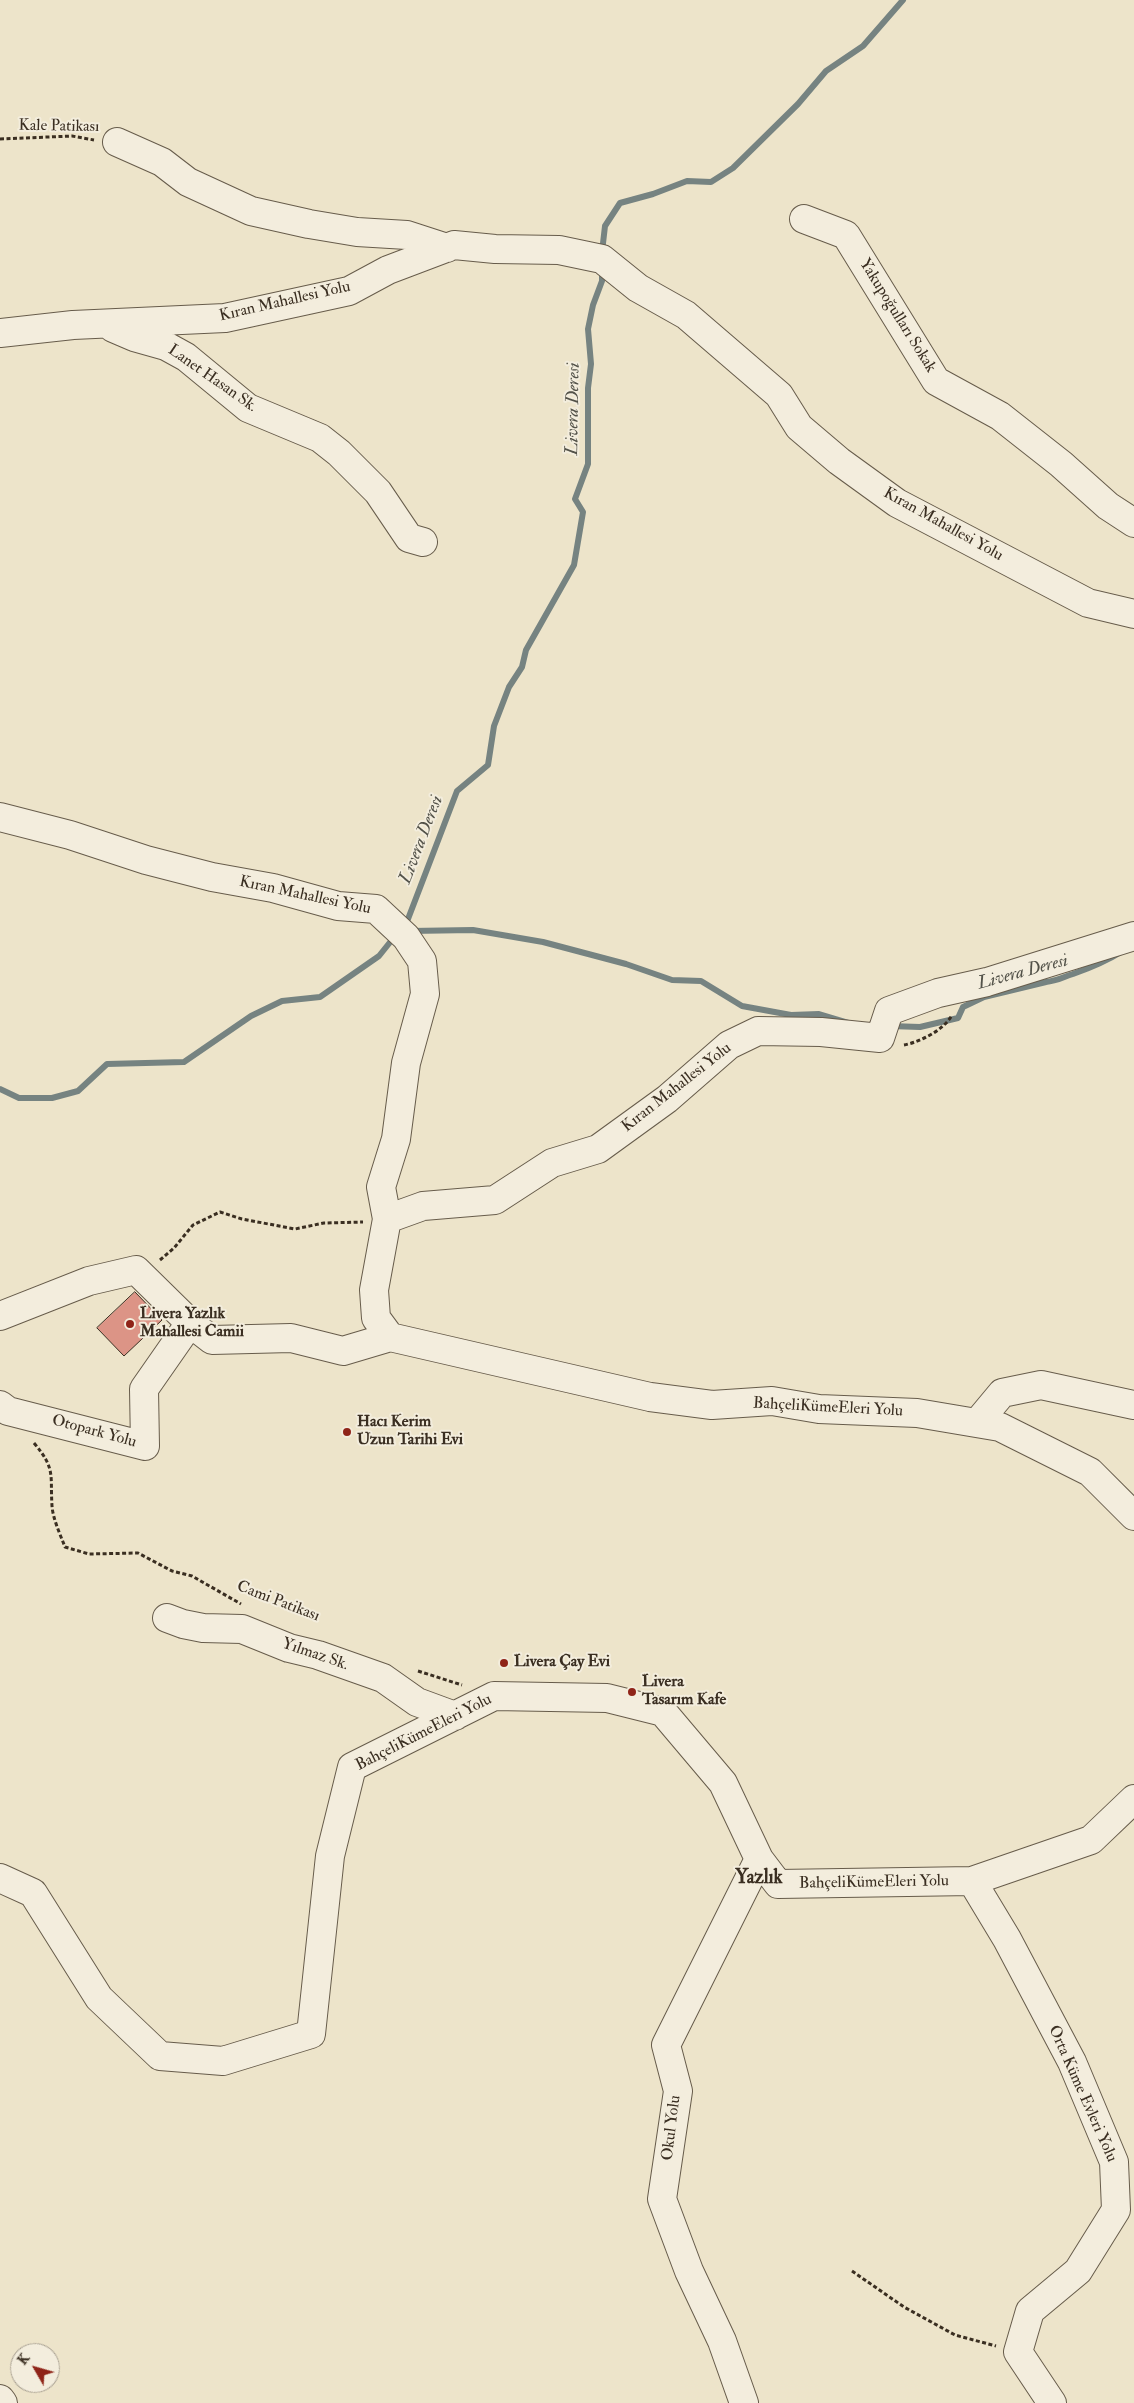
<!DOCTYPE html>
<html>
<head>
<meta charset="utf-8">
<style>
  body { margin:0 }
  #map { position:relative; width:1134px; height:2403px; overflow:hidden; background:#ede4ca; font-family:"IM FELL Double Pica",serif }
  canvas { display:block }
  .north { position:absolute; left:10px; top:2343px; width:50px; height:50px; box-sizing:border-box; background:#f3eddd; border:1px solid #a9a192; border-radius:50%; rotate:308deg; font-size:14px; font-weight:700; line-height:20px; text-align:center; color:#3a2e21 }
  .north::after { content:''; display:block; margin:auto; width:18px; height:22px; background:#8f2418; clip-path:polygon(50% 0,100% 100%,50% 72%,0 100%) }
</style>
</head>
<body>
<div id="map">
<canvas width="1134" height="2403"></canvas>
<div class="north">K</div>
</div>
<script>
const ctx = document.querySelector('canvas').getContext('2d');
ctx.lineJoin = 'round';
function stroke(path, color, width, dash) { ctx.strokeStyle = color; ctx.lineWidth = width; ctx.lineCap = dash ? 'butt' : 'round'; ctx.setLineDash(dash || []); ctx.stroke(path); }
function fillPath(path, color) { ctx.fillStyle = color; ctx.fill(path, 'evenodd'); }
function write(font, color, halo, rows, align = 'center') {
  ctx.font = font + ' "IM FELL Double Pica",serif'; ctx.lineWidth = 4; ctx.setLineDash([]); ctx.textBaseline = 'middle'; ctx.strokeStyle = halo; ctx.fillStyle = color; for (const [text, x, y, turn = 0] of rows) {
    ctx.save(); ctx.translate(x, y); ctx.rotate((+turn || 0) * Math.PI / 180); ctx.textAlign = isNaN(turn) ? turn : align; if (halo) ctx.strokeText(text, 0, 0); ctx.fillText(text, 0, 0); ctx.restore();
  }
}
const stream = new Path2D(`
  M602,252L605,226L620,203L653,194L687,181L711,182L733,168L798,104L826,71L863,46L903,0
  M402,926L408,919L457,791L488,765L494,726L509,687L522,667L526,650L574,565L583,512L575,499L588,464V388L591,364L588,329L593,305L602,281V269
  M410,931L473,930L543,942L626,964L672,980L701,981L742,1006L791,1015L819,1014L849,1023
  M890,1026L920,1027L958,1018L963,1007L984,997L1046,982C1057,981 1063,977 1073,974C1090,968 1105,962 1121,952
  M0,1089L19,1098H52L78,1091L107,1064L184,1062L251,1016L282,1001L320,997L379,956L395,936`);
const building = new Path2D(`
  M135,1292L162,1320L124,1356L97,1328Z`);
const path = new Path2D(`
  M0,139L72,136L94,140
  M904,1045C920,1042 944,1030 952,1015
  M160,1260L174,1248L193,1225L220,1212L242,1219L295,1229L324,1223L363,1222
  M34,1443C56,1469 50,1475 52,1506C53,1519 60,1534 65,1547L89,1554L138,1553L172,1571L192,1576L241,1604
  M418,1671L462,1685
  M852,2271L904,2307L955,2335L996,2346`);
const minor = new Path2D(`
  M117,142L162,162L188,182L251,211L309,224L357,232L407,235L447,248
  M804,219L846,235L936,381L1000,416L1061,464L1108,506L1134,523
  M113,328L134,337L166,346L186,357L248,408L320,438L339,453L378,492L409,538L423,542
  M0,333L73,325L225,318L349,291L388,270L454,245L495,249L559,250L602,259L638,288L686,315L779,395L799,427L839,461L897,503L1088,603L1134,614
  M0,817L70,835L146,860L212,877L273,888L338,906L376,909L406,937L422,961L425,994L406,1063L396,1139L381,1187L387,1219L374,1290L376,1318L390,1337
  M387,1219L423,1206L495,1200L552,1163L598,1149L667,1099L729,1045L758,1031L821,1032L880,1038L889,1011L938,993L987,982L1134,936
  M0,1316L89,1281L136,1270L190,1323L212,1340L291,1338L343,1351L390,1337L650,1397L712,1405L772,1401L819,1409L917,1413L1000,1427L1090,1472L1134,1516
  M0,1405L8,1411L145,1446L144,1389L190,1323
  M977,1423L1002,1393L1041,1385L1134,1405
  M167,1618L183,1624L203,1628L242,1629L289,1648L318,1655L383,1678L417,1702L455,1716
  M0,1878L33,1893L99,1998L160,2056L223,2061L311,2034L330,1856L352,1767L494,1696L607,1698L663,1712L723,1783L759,1859L778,1884L972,1881L1091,1840L1134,1799
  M972,1881L1007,1939L1072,2062L1114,2162L1116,2210L1078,2271L1030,2311L1018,2352L1052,2403
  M0,2399L3,2403
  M744,2403L722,2341L689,2271L662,2199L678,2091L666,2045L759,1859`);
const markers = [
  [130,1324,5,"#8f2418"],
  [347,1432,5,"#8f2418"],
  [504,1663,5,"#8f2418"],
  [632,1692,5,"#8f2418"]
];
const streetNames = [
  ["Kale Patikası",59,127,1],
  ["Kıran Mahallesi Yolu",285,302,-13],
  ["Yakupoğulları Sokak",897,316,58],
  ["Lanet Hasan Sk.",212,379,35],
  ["Kıran Mahallesi Yolu",943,525,29],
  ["Kıran Mahallesi Yolu",305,896,12],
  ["Kıran Mahallesi Yolu",677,1088,-38],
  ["BahçeliKümeEleri Yolu",828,1408,3],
  ["Otopark Yolu",94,1432,15],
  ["Cami Patikası",278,1602,21],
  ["Yılmaz Sk.",315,1655,19],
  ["BahçeliKümeEleri Yolu",424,1733,-27],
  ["BahçeliKümeEleri Yolu",874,1883,-1],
  ["Orta Küme Evleri Yolu",1082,2094,66],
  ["Okul Yolu",672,2128,-83]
];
const poiNames = [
  ["Livera Yazlık",140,1315],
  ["Mahallesi Camii",140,1333],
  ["Hacı Kerim",357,1423],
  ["Uzun Tarihi Evi",357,1441],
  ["Livera Çay Evi",514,1663],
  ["Livera",642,1683],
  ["Tasarım Kafe",642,1701]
];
const waterNames = [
  ["Livera Deresi",574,409,-89],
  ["Livera Deresi",422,840,-69],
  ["Livera Deresi",1023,973,-15]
];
const quarterNames = [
  ["Yazlık",759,1879]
];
stroke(stream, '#768381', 6);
fillPath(building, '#dc9486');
stroke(building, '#3a2e21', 1);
stroke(minor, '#675c4b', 30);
stroke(path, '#3a2e21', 3, [4, 2.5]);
stroke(minor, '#f3eddd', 28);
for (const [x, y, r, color] of markers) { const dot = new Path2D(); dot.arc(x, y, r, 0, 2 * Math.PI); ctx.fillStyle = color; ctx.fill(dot); stroke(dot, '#f3eddd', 2); }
write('16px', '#3a2e21', '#f3eddd', streetNames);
write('bold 16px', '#3a2e21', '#f3eddd', poiNames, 'left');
write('italic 18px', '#535249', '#f3eddd', waterNames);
write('bold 19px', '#3a2e21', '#f3eddd', quarterNames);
</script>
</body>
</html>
